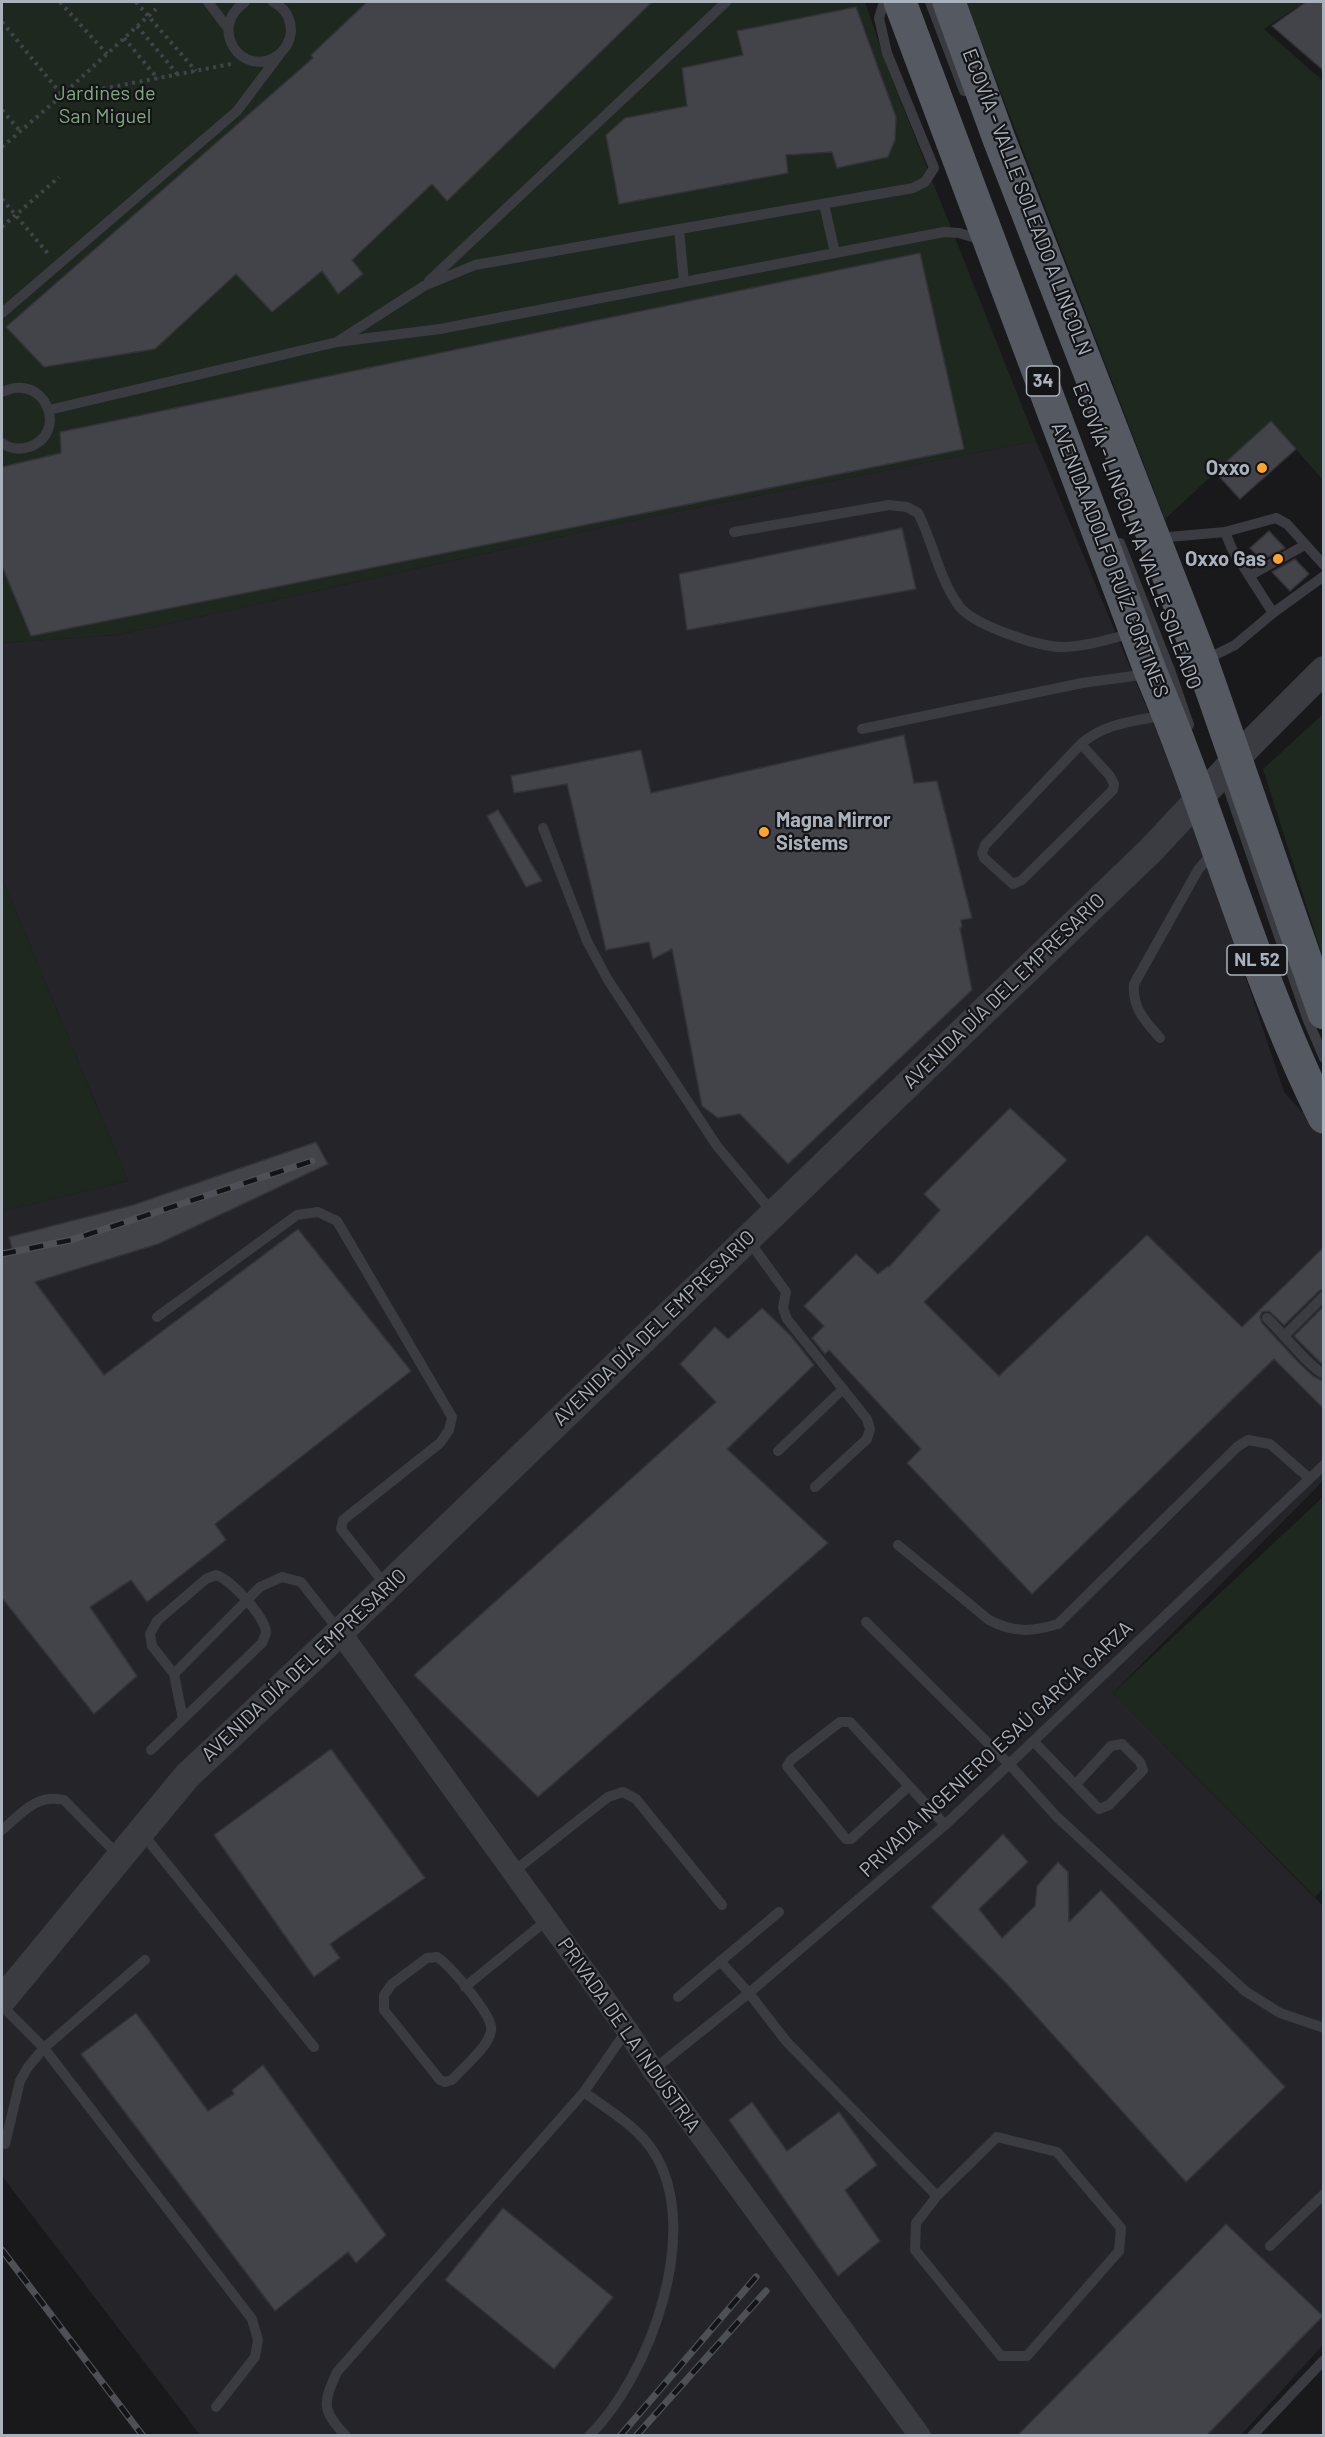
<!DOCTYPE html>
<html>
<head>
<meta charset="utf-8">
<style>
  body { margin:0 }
  #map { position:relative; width:1325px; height:2437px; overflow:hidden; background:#19191c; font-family:Barlow,sans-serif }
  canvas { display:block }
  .frame { position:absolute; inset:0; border:3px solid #aab2bd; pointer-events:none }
</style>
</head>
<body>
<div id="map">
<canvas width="1325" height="2437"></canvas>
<div class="frame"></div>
</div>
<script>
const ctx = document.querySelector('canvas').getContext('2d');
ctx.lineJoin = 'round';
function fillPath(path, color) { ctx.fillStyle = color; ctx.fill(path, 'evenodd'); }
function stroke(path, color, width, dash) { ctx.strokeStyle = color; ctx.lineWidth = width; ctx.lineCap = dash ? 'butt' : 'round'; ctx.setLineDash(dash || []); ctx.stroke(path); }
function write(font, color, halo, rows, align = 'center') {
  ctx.font = font + ' Barlow,sans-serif'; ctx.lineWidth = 4.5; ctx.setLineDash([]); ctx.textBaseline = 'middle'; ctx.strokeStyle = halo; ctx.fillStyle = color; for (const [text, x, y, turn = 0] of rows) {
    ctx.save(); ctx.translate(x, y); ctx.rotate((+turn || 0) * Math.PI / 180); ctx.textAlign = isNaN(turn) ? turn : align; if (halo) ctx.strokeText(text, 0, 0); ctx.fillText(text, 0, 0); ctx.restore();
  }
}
const built = new Path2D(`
  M1036,441L1192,817L1284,1092L1323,1135V1481L1113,1693L1323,1906V2345L1241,2435H200L2,2176V1211L128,1181L2,878V643L118,635L654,516Z`);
const green = new Path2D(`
  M2,2H865L889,72L1036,441L654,516L118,635L2,643Z
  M966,2H1304L1264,29L1323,81V480L1271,421L1165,519Z
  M1323,714V958L1263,769Z
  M2,878L128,1181L2,1211Z
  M1323,1497L1324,1888L1315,1897L1113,1693Z`);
const building = new Path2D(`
  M367,2H652L447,201L432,184L352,260L363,274L338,294L322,271L272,312L236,274L155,349L44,367L6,327L313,58L311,55Z
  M1306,2H1323V70L1272,26Z
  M856,7L896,117L895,140L888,157L837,168L832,152L786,155L788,173L619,204L606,135L625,118L687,106L682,68L743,55L737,31Z
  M920,253L964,449L31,636L2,566V467L61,453L60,432Z
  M1271,421L1296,449L1240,499L1215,472Z
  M902,528L916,589L687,630L679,574Z
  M1269,531L1285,548L1262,560L1250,548Z
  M1295,559L1309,574L1290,591L1272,572Z
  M904,735L914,783L937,781L972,918L961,920L962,927L960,928L972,990L788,1164L740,1114L718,1118L702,1106L672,949L653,959L649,942L606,950L567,784L514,793L511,776L641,750L651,793Z
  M498,810L542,881L526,887L487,816Z
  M1010,1108L1067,1160L924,1302L999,1376L1147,1235L1242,1327L1323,1248V1289L1319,1291L1284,1325L1269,1311L1262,1312L1260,1317L1262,1323L1298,1362L1313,1376L1323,1381V1408L1274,1359L1032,1594L907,1463L921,1449L829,1350L825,1354L812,1338L824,1326L804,1306L856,1254L878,1274L888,1266L889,1267L940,1210L924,1194Z
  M316,1142L328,1164L158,1244L35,1282L104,1375L298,1229L411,1371L215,1524L226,1540L147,1602L131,1580L90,1607L137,1676L94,1714L2,1598V1256L13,1253L9,1237L133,1205Z
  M1323,1307V1365L1294,1336Z
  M762,1308L791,1336L814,1365L727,1449L828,1543L538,1797L414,1675L716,1402L680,1364L715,1327L728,1339Z
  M331,1749L425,1878L330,1944L340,1958L314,1977L214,1835Z
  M1003,1834L1028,1862L979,1909L1002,1938L1035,1906L1037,1886L1058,1862L1068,1872L1069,1922L1101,1890L1285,2087L1186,2182L1007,1984L931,1907Z
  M136,2013L208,2111L234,2094L232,2090L263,2065L386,2235L356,2263L348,2252L275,2311L81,2054Z
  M752,2102L787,2151L839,2112L877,2165L845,2190L880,2241L838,2276L729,2120Z
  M503,2208L613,2297L554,2369L445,2280Z
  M1226,2224L1323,2316L1206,2436H1017Z`);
const path = new Path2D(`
  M60,2L107,54
  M136,2L196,71
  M2,22L62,95
  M137,26L178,75
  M124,38L158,79
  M60,97L156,9
  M2,110L20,131
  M2,147L60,97L231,64
  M2,199L50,256
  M2,227L59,177`);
const service = new Path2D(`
  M208,2L227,27
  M245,2C207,28 242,79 277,56C285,50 290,42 291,32C291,18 285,8 273,2
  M884,2L879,18L887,53L934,168L925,182L913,188L475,265L424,286L337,342L440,329L944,232L959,233L982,240
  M930,2L964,91
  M824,204L835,253
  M679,229L684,282
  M429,281L726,2
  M2,313L237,111L280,54
  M2,392C45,371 70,433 29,447C19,450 10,449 2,443
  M49,410L337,342
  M734,532L889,505L907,507L918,513C933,542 939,579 959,606C973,625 1041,648 1064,647C1087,646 1111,639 1132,633
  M1157,538L1225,532L1276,518L1287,524L1324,565
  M1120,543L1170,670L1189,725
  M1251,575L1305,545
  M1273,613L1324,576
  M1205,660L1235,645L1273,613L1232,549L1225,532
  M862,729L1082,683L1148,674
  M1081,744L1110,776L1114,784L1113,790L1022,880L1013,884L984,858L982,853L985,845L1081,744C1104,723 1135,721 1166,715
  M1224,776L1307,1018L1324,1058
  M543,828L587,941L608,980L717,1146L773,1213
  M1160,1038C1145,1021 1132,1008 1134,984L1198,870L1213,852
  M749,1241L786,1292L783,1308L787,1319L867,1419L870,1429L867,1439L815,1487
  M157,1317L297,1215L318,1212L337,1221L452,1417L449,1430L440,1443L343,1520L341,1529L387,1587
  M1267,1318C1281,1331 1310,1368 1324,1374
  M1285,1335L1324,1296
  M778,1451L843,1389
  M898,1545L989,1620C1014,1633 1032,1632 1058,1624L1237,1447L1248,1440L1270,1444L1309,1478
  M866,1622L1010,1765L1056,1816L1245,1991L1280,2013L1324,2028
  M183,1719L174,1674L260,1587L282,1577L301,1582L340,1632
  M1034,1742L1099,1809L1109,1805L1143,1770L1140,1762L1122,1744L1111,1746L1076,1784
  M151,1750L262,1643C263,1641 265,1635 266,1633C266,1617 230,1579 216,1575L206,1579L157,1621L150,1634L152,1646L174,1674
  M909,1786L851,1839H846L787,1766L791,1760L840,1722H850L945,1825
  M2,1830C21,1814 37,1793 64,1800L119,1856
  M142,1833L314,2047
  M513,1872L608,1797L623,1792L636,1799L722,1905
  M437,1957C449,1964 490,2013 491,2027C492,2029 490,2035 489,2037C484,2050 462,2069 452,2080L445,2082L440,2080L384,2010V1995L392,1984L427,1958Z
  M720,1961L749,1993L786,2041L937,2196
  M465,1987L547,1920
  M678,1997L779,1912
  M2,2006L44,2048L252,2319L258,2340L255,2357L216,2407
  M653,2070L749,1993L945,1825L1324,1465
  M584,2092C608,2110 637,2126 653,2151C704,2229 650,2376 589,2436
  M997,2137L1057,2152L1121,2228L1119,2251L1027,2356H1001L915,2250L916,2223L937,2196Z
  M5,2144L20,2081L28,2067L44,2048L145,1960
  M1270,2246L1324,2194
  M346,2436C321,2410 323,2403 337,2372L584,2092L627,2030
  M1252,2436L1324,2360`);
const minor = new Path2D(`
  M340,1632L627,2030L653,2070L920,2436`);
const tertiary = new Path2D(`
  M2,2000L187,1776L340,1632L1152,849L1253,741L1324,670`);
const primary = new Path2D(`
  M900,2L1151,673C1214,820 1253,974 1324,1117
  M949,2L999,139L1202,662L1324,1013`);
const rail = new Path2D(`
  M2,1254L71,1240L312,1161
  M2,2250L143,2436
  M620,2436L756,2277
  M636,2436L766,2291`);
const markers = [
  [1262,468,6,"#ffa52e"],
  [1278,559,6,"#ffa52e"],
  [764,832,6,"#ffa52e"]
];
const shields = [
  [1043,381,33],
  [1257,960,60]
];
const shieldNames = [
  ["34",1043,381],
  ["NL 52",1257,960]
];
const parkNames = [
  ["Jardines de",105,93],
  ["San Miguel",105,116]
];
const streetNames = [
  ["ECOVÍA - VALLE SOLEADO A LINCOLN",1027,202,69],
  ["ECOVÍA - LINCOLN A VALLE SOLEADO",1137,536,69],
  ["AVENIDA ADOLFO RUÍZ CORTINES",1110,560,69],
  ["AVENIDA DÍA DEL EMPRESARIO",1004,991,-44],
  ["AVENIDA DÍA DEL EMPRESARIO",654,1328,-44],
  ["AVENIDA DÍA DEL EMPRESARIO",304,1665,-43],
  ["PRIVADA INGENIERO ESAÚ GARCÍA GARZA",996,1749,-43],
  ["PRIVADA DE LA INDUSTRIA",629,2035,55]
];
const poiNames = [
  ["Oxxo",1250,468],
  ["Oxxo Gas",1266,559],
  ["Magna Mirror",776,820,"left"],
  ["Sistems",776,843,"left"]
];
fillPath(built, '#252529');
fillPath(green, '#1e281f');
fillPath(building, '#434449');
stroke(building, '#333338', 1.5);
stroke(path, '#404348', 4, [3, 4.5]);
stroke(service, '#3a3c41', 10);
stroke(minor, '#3a3c41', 22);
stroke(tertiary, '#3a3c41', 28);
stroke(primary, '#555961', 33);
stroke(rail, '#4d5056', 7);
stroke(rail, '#141417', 4.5, [14]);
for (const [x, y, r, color] of markers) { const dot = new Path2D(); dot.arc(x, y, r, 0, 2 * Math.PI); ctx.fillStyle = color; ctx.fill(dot); stroke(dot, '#141417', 2); }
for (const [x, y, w] of shields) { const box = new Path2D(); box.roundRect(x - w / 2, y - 15, w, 30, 4.5); ctx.fillStyle = '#141417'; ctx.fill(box); stroke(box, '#aab2bd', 1.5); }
write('bold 18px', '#aab2bd', null, shieldNames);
write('20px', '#81a980', '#141417', parkNames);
write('20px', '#aab2bd', '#141417', streetNames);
write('bold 20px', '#aab2bd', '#141417', poiNames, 'right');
</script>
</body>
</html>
